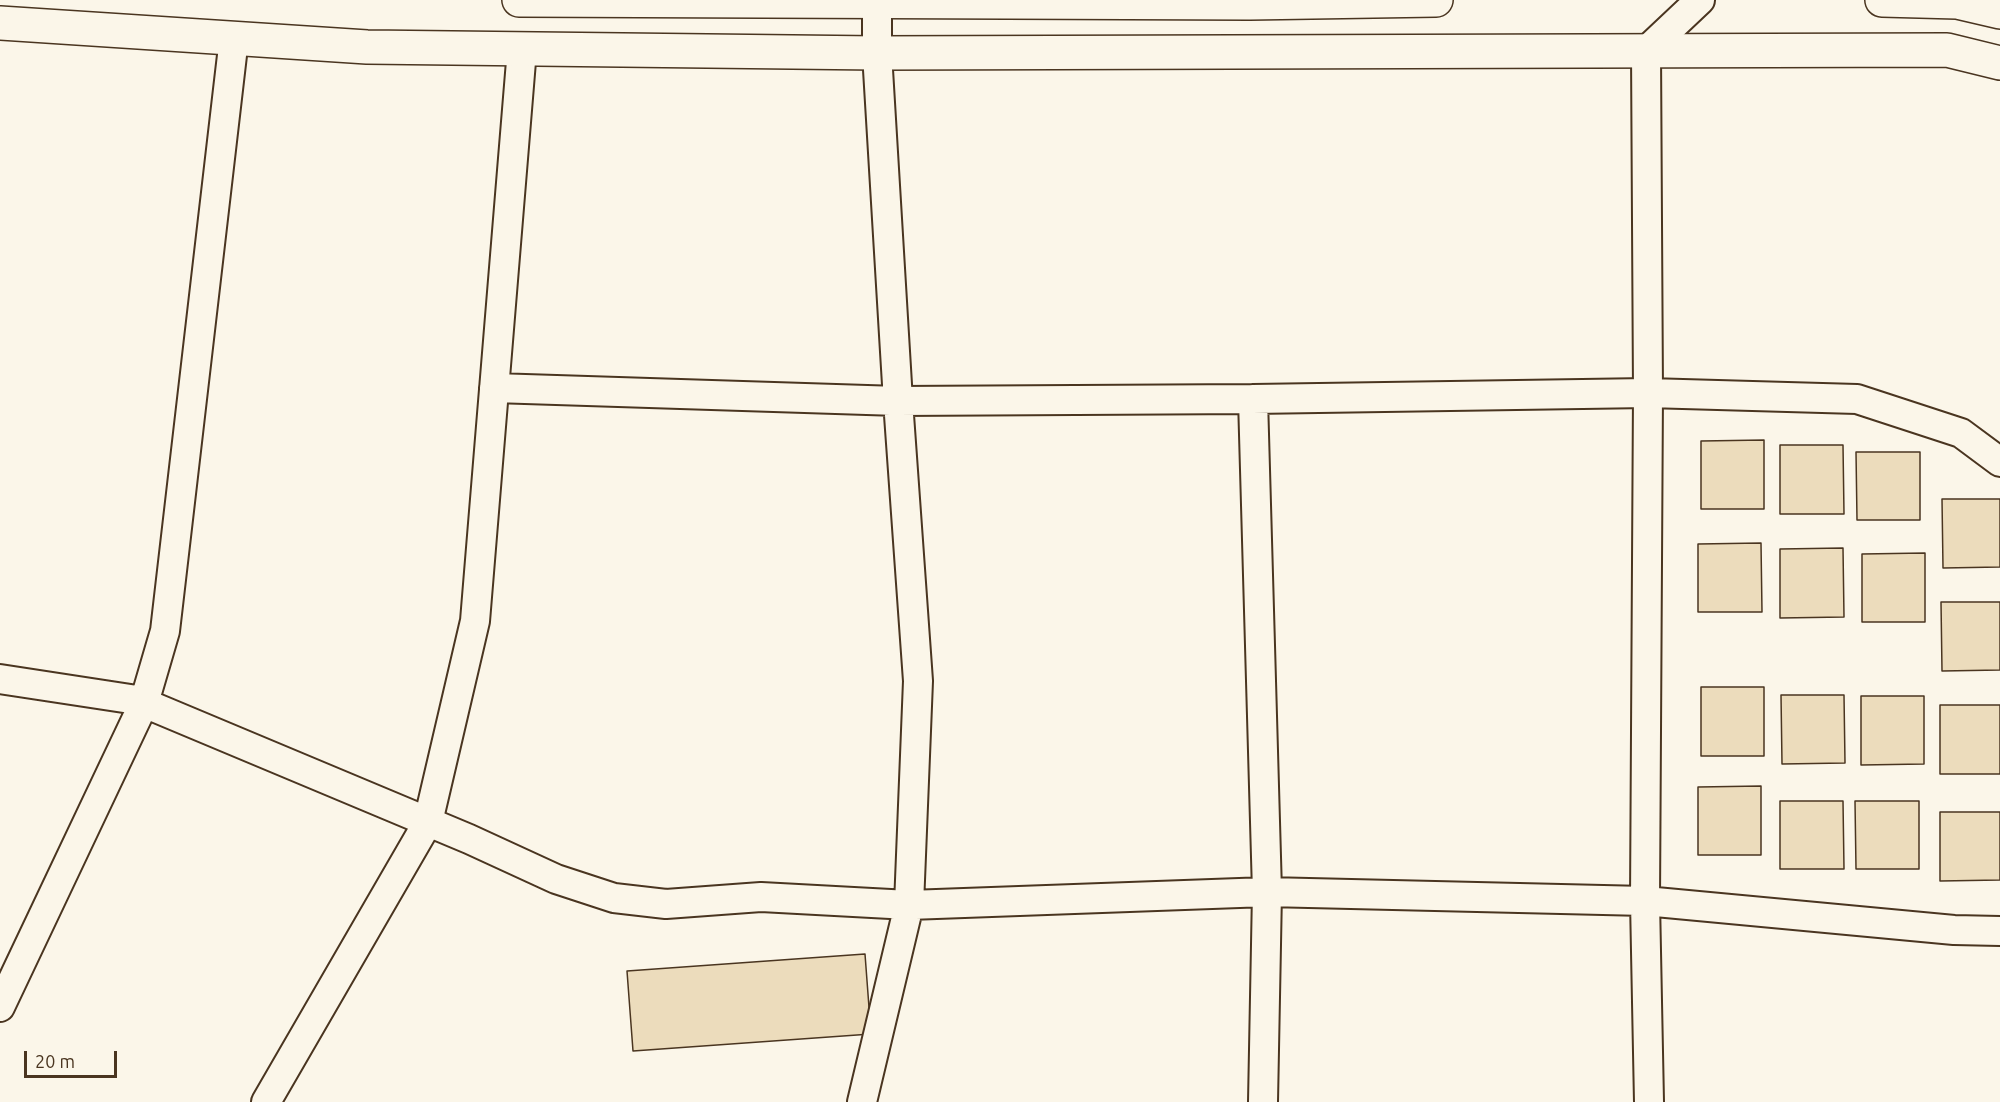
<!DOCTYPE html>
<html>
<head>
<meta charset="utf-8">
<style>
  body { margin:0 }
  #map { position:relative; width:2000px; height:1102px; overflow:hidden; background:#fbf6e9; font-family:Ubuntu,sans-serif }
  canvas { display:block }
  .scale { position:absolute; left:24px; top:1051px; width:93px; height:27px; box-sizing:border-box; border:3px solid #4a3520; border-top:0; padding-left:8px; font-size:18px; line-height:21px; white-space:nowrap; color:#4a3520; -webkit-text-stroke:4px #fbf6e9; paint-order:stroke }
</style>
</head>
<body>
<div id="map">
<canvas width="2000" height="1102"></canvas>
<div class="scale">20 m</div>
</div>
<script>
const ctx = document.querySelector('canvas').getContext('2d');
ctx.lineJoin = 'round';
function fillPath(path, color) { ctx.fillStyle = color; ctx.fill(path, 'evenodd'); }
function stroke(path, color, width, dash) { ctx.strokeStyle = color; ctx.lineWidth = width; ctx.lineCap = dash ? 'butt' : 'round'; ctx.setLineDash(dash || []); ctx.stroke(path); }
const building = new Path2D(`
  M1764,440V509H1701V441Z
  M1780,445H1843L1844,514H1780Z
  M1856,452H1920V520H1857Z
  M1942,499H2000V567L1943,568Z
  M1761,543L1762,612H1698V544Z
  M1843,548L1844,617L1780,618V549Z
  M1925,553V622H1862V554Z
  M1941,602H2000V670L1942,671Z
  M1701,687H1764V756H1701Z
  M1781,695H1844L1845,763L1782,764Z
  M1861,696H1924V764L1861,765Z
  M1940,705H2000V774H1940Z
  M1761,786V855H1698V787Z
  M1780,801H1843L1844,869H1780Z
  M1855,801H1919V869H1856Z
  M1940,812H2000V880L1940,881Z
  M865,954L871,1034L633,1051L627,971Z`);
const street = new Path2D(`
  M494,388L898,401L1253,399L1648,393L1857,399L1961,433L2000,462
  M1253,399L1267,892L1263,1102
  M0,679L137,700L469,839L556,879L614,898L666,904L761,897L909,905L1267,892L1645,901L1954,930L2000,931
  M0,1007L144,703L165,631L234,38
  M266,1102L428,822L475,621L522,49
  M862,1102L909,905L918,681L898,401L877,53V0
  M1649,1102L1645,901L1648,393L1646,51L1700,0`);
const secondary = new Path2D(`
  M519,0L1250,3L1436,0
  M1882,0L1957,2L2000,12
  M0,23L367,47L877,53L1947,50L2000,63`);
fillPath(building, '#ecdcbc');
stroke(building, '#4a3520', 1.5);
stroke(street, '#4a3520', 32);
stroke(secondary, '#4a3520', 36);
stroke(street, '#fbf6e9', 28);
stroke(secondary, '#fbf6e9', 33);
</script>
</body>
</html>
